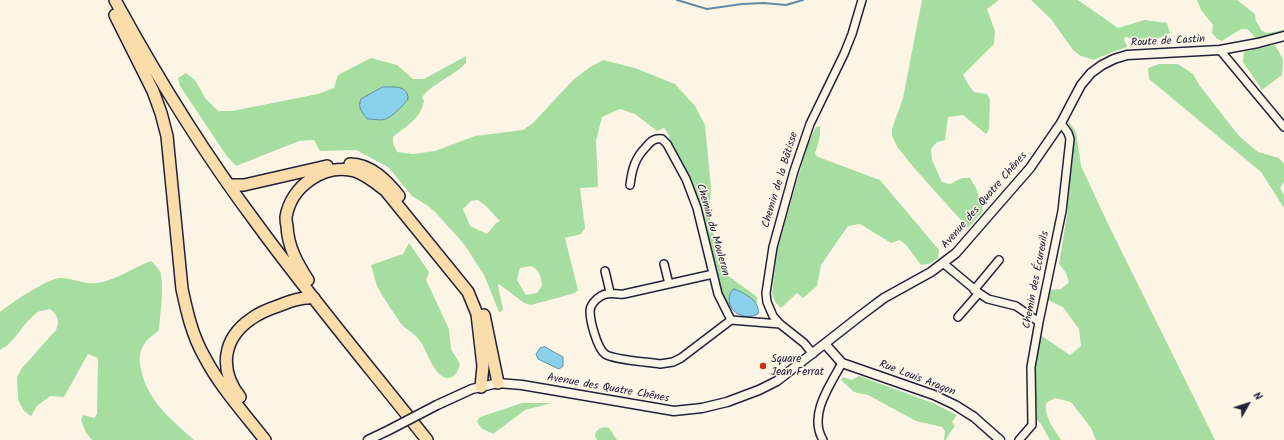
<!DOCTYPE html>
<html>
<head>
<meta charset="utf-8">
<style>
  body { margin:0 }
  #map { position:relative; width:1284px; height:440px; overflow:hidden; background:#fcf5e5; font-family:Kalam,sans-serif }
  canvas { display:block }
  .north { position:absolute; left:1228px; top:384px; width:40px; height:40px; -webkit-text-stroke:3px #fcf5e5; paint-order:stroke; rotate:51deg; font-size:11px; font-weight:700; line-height:16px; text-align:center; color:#22223b }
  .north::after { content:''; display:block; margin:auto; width:14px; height:18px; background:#22223b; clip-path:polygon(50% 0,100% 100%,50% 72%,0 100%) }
</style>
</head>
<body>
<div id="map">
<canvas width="1284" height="440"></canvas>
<div class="north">N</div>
</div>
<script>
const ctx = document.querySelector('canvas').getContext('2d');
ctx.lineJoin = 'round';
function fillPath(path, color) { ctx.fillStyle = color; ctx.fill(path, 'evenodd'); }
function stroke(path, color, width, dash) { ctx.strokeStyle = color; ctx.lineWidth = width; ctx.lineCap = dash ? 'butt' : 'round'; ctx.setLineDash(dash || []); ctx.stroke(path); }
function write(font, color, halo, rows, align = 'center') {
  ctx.font = font + ' Kalam,sans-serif'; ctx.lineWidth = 3; ctx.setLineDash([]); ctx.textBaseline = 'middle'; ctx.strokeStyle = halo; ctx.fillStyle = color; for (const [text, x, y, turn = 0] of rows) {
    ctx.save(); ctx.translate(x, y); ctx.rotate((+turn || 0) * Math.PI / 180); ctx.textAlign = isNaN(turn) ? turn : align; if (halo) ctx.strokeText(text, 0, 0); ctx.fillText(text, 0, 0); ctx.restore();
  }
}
const green = new Path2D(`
  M922,0H999L987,9L995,31L994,44L963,75L968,84L974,92L987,94L990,100L989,129L986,134L963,115L948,117L945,140L937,142L931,149L932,160L942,182L950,184L962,178H970L976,188L983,211L968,228L915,169L898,148L892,136V129L903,98Z
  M1031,0H1078L1118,28L1144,20L1167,23L1170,33C1155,42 1142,40 1125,37L1124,39L1127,47L1105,55L1094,60L1081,56L1073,50L1051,19Z
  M1197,0H1237L1255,14L1256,21L1262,31L1267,33L1284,30V33L1258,40L1247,29H1241L1222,41L1217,39L1212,33L1213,25L1201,10Z
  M1275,45L1283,59L1282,75L1262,90L1243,62L1244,52Z
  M466,56V63C453,77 435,81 422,97L424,101C420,120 407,125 393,137V143L397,152L413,154L435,151L475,136L523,130L533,123L573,80L590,67L603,60L635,68L675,84L695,106L705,125L711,188L709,214L721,264L727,275L756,296L757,299V304L742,292L730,303L734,311L726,304L716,275L698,203L689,177L670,144L669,135L664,128L657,131L635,114L620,109L602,117L596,141L598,187L580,188L585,228L581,234L565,238L578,290L575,293L531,305L524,303L499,284L498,286L503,309L502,311L499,312L484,275L464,244L435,212L428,206L412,196L388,167L356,150L320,151L314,140L299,141L236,166L226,155L180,86L178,78L186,73L195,80L206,99L218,111H232L318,94L334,88L338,75L371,58L397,65L413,79H424ZM478,200L486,206L500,221L496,223L487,234L470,226L463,209L471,201ZM531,266C540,270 541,277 542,286L537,293L526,295L517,280L520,268Z
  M1159,64H1178L1193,74L1200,86L1239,136L1258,152L1279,158L1284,164V182L1280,188L1284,195V208L1261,172L1149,79L1148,68Z
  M1068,121L1076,132L1081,166L1109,226L1215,440H1096L1091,428L1071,402L1055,398L1046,403C1044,417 1054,429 1061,440H1050L1041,424L1029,413L1027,367L1033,330L1070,355L1081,346L1079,329L1063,307L1048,300L1051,290L1061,289L1069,282L1066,273L1059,264L1067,215L1073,141Z
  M820,126V136L815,154L818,157L880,180L939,250L938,258L929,264L921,265L907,246L900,240L891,243L860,224L848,226L821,265L817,286L803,298L797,293L781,308L775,302L772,293L778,247L808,143L816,127Z
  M409,243L429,272L426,280L449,329L451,349L460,364C458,370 457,374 452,377C437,384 427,352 422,344C417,336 411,332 404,327C400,323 379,291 377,286C375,279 373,272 371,265L403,254Z
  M151,261C155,265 160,269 161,274C164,292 160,312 159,330C155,334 148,338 145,343C139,351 139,360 141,369C147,401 172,420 194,440H92L86,433L81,420L83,415L94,418L97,414L98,358L88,354L64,397L50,396L37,406L31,416L24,411L18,400L17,377L22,368L56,330C60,320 58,316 50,309C47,310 42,310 38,312C23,322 16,342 0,350V312C11,303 48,278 61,278C71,278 88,285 97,283C115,281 134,267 151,261Z
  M859,376L933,403L957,415L952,422L955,426L949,434L946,440H944L945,431L942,427L916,421L868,395L854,392L841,380L843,377L852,380Z
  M522,403H552L525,410L493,434L481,428L477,421L480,417Z
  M605,427L609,428L617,440H597L595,436L596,432L600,428Z`);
const water = new Path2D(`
  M383,87C394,87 408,85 408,99C403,106 394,115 386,119C381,121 373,119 367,119C362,112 357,107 361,99Z
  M734,289C745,293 761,302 758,314C751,318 740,317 734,311C728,306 727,293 734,289Z
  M545,347L563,357V366L559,369L538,359L536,354L540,348Z`);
const stream = new Path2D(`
  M677,0L707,9L742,4L764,3L786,5L803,0`);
const minor = new Path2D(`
  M1220,50L1284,127
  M630,185C632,169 635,158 646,147C651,141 654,138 662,139L667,144L686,179L697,208L718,294L731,320
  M943,263L979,293L988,299L1016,306L1039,322
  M664,264L669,284
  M605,271L610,292
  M713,274L624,294C615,295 609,291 601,296C596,299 590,305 590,311C590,321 597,348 605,354C613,360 648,362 660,364L673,362L681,358L731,320
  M974,290L999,260
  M958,317L979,293
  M731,320L780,324
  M813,354L804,343L780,324L773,316L767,302L766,293L773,247L794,171L810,124L844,54L852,34L862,0
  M823,440C808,415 830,385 842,363
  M1019,440L1032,425L1031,367L1039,322L1062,211L1070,139L1068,133L1061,123`);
const tertiary = new Path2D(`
  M825,344L842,363L934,395L955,405L974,417L1000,440
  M437,405L472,389L498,383L522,385L674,411L702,408L727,402L759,390L777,381L860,316L884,298L931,272L956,253L1030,168L1061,123L1081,85L1091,73L1102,65L1114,59L1127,55L1220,50L1258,43L1284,36
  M368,440L389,430`);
const trunk = new Path2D(`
  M115,0C158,79 203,152 257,224C311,298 370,368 427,440
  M115,15L153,91L161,113L167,136L182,289C187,312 192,335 204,356C220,387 244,413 265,440
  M350,164C371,164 387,181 399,196
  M229,185H244L327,166
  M308,280C297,263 288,247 287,226C286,223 286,220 286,217C291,186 324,163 355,171C367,175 376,183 386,191L468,292L477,314L483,366L481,387
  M484,315L498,383
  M240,397C219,370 222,339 251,319C259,313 269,309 278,306C291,301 301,297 314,298`);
const tertiaryBridge = new Path2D(`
  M389,430L437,405`);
const markers = [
  [763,366,4,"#c8321e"]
];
const streetNames = [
  ["Route de Castin",1168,42,-3],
  ["Chemin de la Bâtisse",781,180,-73],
  ["Avenue des Quatre Chênes",985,201,-49],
  ["Chemin du Mouleron",712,230,74],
  ["Chemin des Écureuils",1037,280,-79],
  ["Rue Louis Aragon",917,379,21],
  ["Avenue des Quatre Chênes",608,389,10]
];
const poiNames = [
  ["Square",771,360],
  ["Jean Ferrat",771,373]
];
fillPath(green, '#a6dea2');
fillPath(water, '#89d1ea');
stroke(water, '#608ba4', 1);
stroke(stream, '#608ba4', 2);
stroke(minor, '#22223b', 10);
stroke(tertiary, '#22223b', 11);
stroke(trunk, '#22223b', 14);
stroke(minor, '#fcf5e5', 7);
stroke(tertiary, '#fcf5e5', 8);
stroke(trunk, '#fbddab', 11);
stroke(tertiaryBridge, '#22223b', 11, []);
stroke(tertiaryBridge, '#fcf5e5', 8);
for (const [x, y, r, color] of markers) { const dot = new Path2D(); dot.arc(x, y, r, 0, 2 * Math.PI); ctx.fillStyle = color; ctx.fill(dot); stroke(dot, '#fcf5e5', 1.5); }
write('11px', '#22223b', '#fcf5e5', streetNames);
write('11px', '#22223b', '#fcf5e5', poiNames, 'left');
</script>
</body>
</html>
